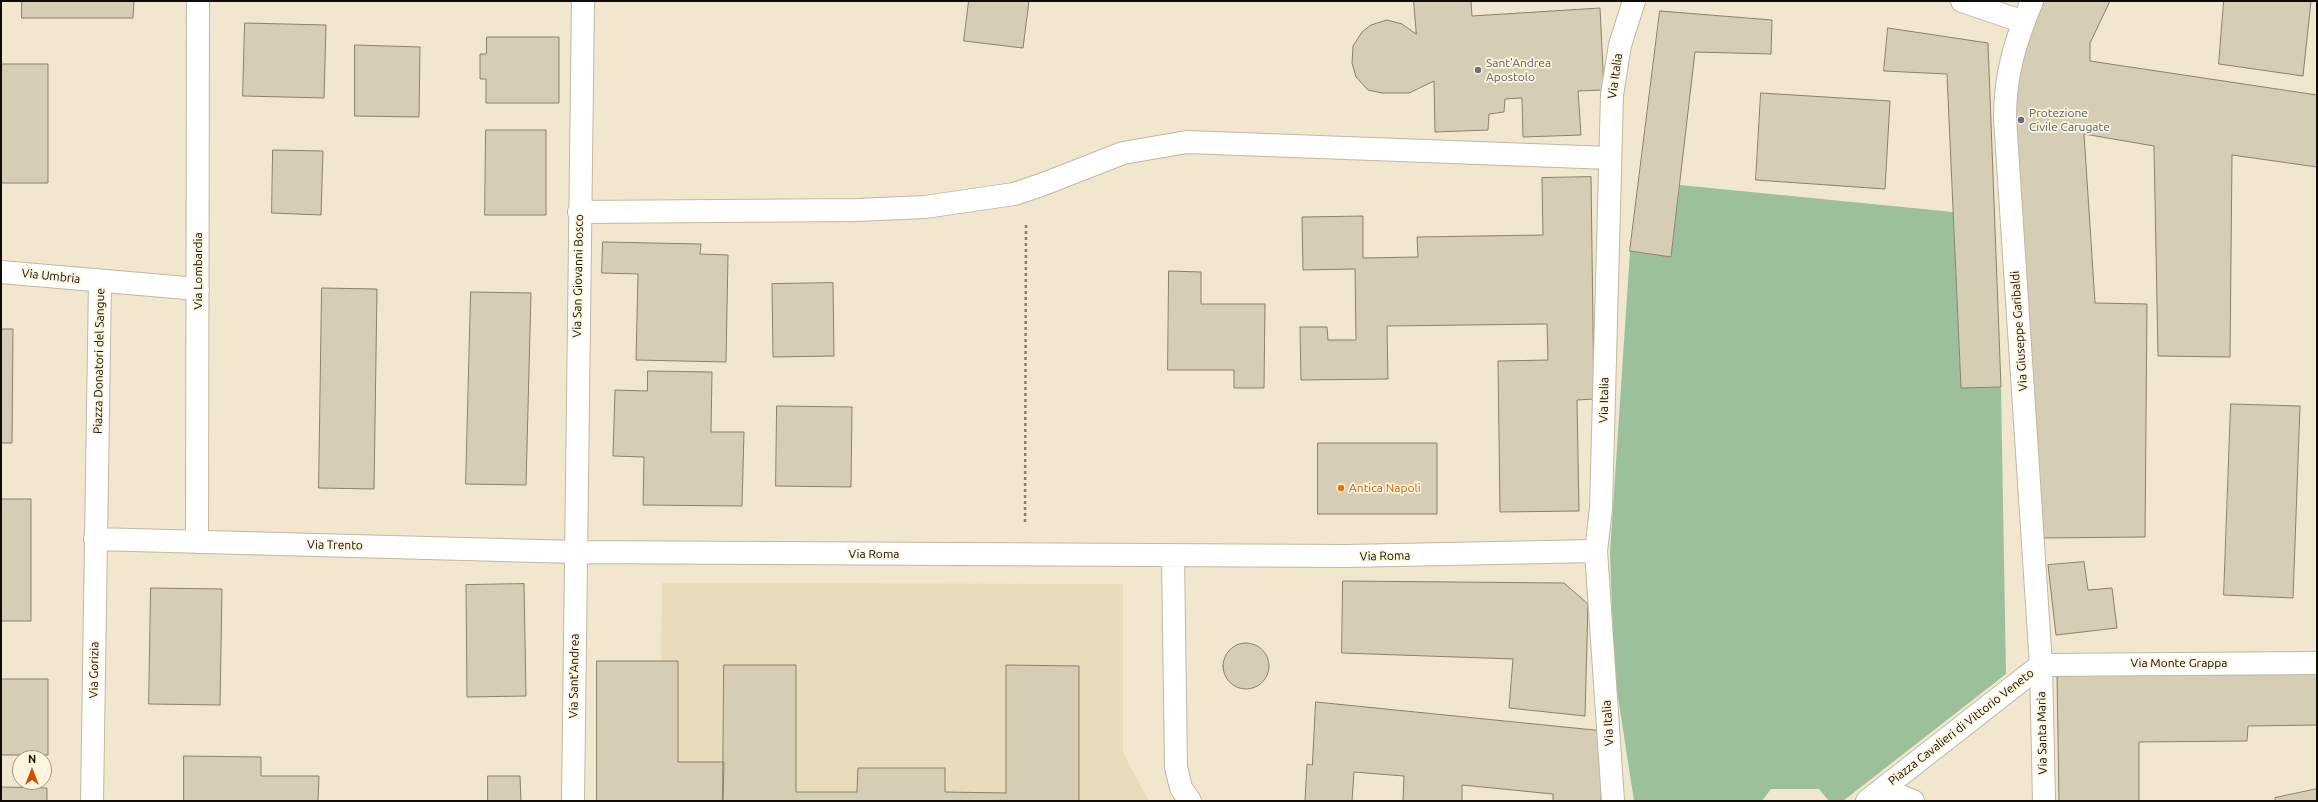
<!DOCTYPE html>
<html>
<head>
<meta charset="utf-8">
<style>
  body { margin:0 }
  #map { position:relative; width:2318px; height:802px; overflow:hidden; background:#f1e7cf; font-family:Ubuntu,sans-serif }
  canvas { display:block }
  .frame { position:absolute; inset:0; border:2px solid #0f0c05; pointer-events:none }
  .north { position:absolute; left:12px; top:750px; width:40px; height:40px; box-sizing:border-box; background:#fff5dc; border:1px solid #9f9886; border-radius:50%; rotate:0deg; font-size:11px; font-weight:700; line-height:16px; text-align:center; color:#0f0c05 }
  .north::after { content:''; display:block; margin:auto; width:14px; height:18px; background:#d14d00; clip-path:polygon(50% 0,100% 100%,50% 72%,0 100%) }
</style>
</head>
<body>
<div id="map">
<canvas width="2318" height="802"></canvas>
<div class="frame"></div>
<div class="north">N</div>
</div>
<script>
const ctx = document.querySelector('canvas').getContext('2d');
ctx.lineJoin = 'round';
function fillPath(path, color) { ctx.fillStyle = color; ctx.fill(path, 'evenodd'); }
function stroke(path, color, width, dash) { ctx.strokeStyle = color; ctx.lineWidth = width; ctx.lineCap = dash ? 'butt' : 'round'; ctx.setLineDash(dash || []); ctx.stroke(path); }
function write(font, color, halo, rows, align = 'center') {
  ctx.font = font + ' Ubuntu,sans-serif'; ctx.lineWidth = 3.5; ctx.setLineDash([]); ctx.textBaseline = 'middle'; ctx.strokeStyle = halo; ctx.fillStyle = color; for (const [text, x, y, turn = 0] of rows) {
    ctx.save(); ctx.translate(x, y); ctx.rotate((+turn || 0) * Math.PI / 180); ctx.textAlign = isNaN(turn) ? turn : align; if (halo) ctx.strokeText(text, 0, 0); ctx.fillText(text, 0, 0); ctx.restore();
  }
}
const built = new Path2D(`
  M662,583L1123,584V753L1149,801H660Z`);
const green = new Path2D(`
  M1680,185L1953,212L1961,388L2001,387L2006,674L1843,801H1829L1819,789H1771L1762,801H1634L1614,671L1610,552L1630,251L1671,257Z`);
const building = new Path2D(`
  M22,1H134L133,18H22Z
  M969,1H1029L1023,48L964,41Z
  M1414,1H1471L1472,16L1600,8L1604,90L1578,91L1581,135L1523,137L1522,98L1505,99L1504,112L1489,114L1488,130L1435,132L1434,81L1409,93H1382L1368,90L1356,77L1352,63L1353,46L1362,32L1371,25L1387,20L1402,24L1416,34Z
  M2039,1H2110L2090,43V61L2317,95V167L2232,155L2230,357L2158,356L2154,146L2084,134L2095,303L2147,304L2145,537L2041,538L2013,79Z
  M2224,1H2311L2303,76L2219,64Z
  M1660,11L1772,20L1771,54L1695,52L1671,257L1630,251Z
  M245,23L326,25L324,98L243,96Z
  M1888,28L1988,43L2001,387L1961,388L1947,74L1884,71Z
  M487,37H559V103H486V79H480V54H486Z
  M355,45L420,47L419,117L355,116Z
  M1,64H48V183H1Z
  M1761,93L1890,101L1885,189L1756,180Z
  M486,130H546V215H485Z
  M273,150L323,151L321,215L272,213Z
  M1591,177L1594,399L1577,400L1579,511L1500,512L1498,361L1548,360L1547,324L1387,326L1388,379L1301,380L1300,327H1327L1328,340H1356L1355,269L1303,270L1302,217L1363,216V258L1418,257L1417,237L1543,235L1542,178Z
  M603,242L701,244L700,254L728,255L726,362L636,360L638,274L602,273Z
  M1169,271L1201,272V304H1265L1264,388H1234V370H1168Z
  M833,283L834,356L773,357L772,284Z
  M322,288L377,289L374,489L319,488Z
  M471,292L531,293L526,485L466,484Z
  M1,329H13L12,443H1Z
  M648,371L712,372L711,432H744L742,506L643,505L644,457L613,456L615,390L647,391Z
  M2231,404L2300,406L2293,598L2224,595Z
  M777,406L852,407L851,487L776,486Z
  M1318,443H1437V514H1318Z
  M1,499H31V621H1Z
  M2084,562L2088,590L2112,588L2117,628L2056,635L2048,565Z
  M1343,581L1564,583L1588,604L1585,716L1509,708L1513,659L1342,653Z
  M524,584L526,696L467,697L466,585Z
  M151,588L222,589L220,705L149,704Z
  M1223 666a23 23 0 1 1 46 0a23 23 0 1 1-46 0Z
  M597,661H678V762H724L723,801H597Z
  M724,665H796V792H857L858,768H945V792L1006,793V665L1079,666V801H723Z
  M2317,669V725L2248,726L2247,741L2139,742V801H2059L2057,674Z
  M1,679H48V755H1Z
  M1316,702L1604,731L1601,801H1553V794L1462,785V801H1403L1404,776L1354,772L1352,801H1305L1307,764L1312,765Z
  M184,756L261,757V776H319L318,801H184Z
  M488,776H520L521,801H488Z
  M1,787L47,788V801H1Z
  M2317,789V801H2275V798Z`);
const path = new Path2D(`
  M1025,522L1026,223`);
const minor = new Path2D(`
  M1962,1L2024,22
  M2032,1C2015,42 2005,74 2005,118L2041,665L2044,801
  M579,212L857,210L925,207L1014,194L1041,185L1123,153L1187,142L1610,158
  M1,272L198,289
  M95,539L575,552L1346,556L1596,551
  M197,542L198,1
  M1173,556L1176,767L1181,788L1190,801
  M2041,665L2317,663
  M1882,789L1913,801
  M92,801L100,281
  M573,801L583,1
  M1613,801L1596,551L1601,508L1612,95L1620,45L1634,1
  M1867,801L2041,665`);
const markers = [
  [1478,70,4,"#6b7280"],
  [2021,120,4,"#5c6f8a"],
  [1341,488,4,"#e8710a"]
];
const worshipNames = [
  ["Sant'Andrea",1486,63],
  ["Apostolo",1486,77]
];
const streetNames = [
  ["Via Italia",1615,76,-82],
  ["Via Lombardia",198,271,-90],
  ["Via Umbria",51,276,6],
  ["Via San Giovanni Bosco",578,276,-89],
  ["Via Giuseppe Garibaldi",2019,331,-94],
  ["Piazza Donatori del Sangue",99,361,-89],
  ["Via Italia",1604,400,-89],
  ["Via Trento",335,545,1],
  ["Via Roma",874,554],
  ["Via Roma",1385,556,-1],
  ["Via Monte Grappa",2179,663],
  ["Via Gorizia",94,670,-89],
  ["Via Sant'Andrea",574,676,-89],
  ["Via Italia",1608,723,-94],
  ["Piazza Cavalieri di Vittorio Veneto",1961,727,-38],
  ["Via Santa Maria",2042,733,-91]
];
const serviceNames = [
  ["Protezione",2029,113],
  ["Civile Carugate",2029,127]
];
const foodNames = [
  ["Antica Napoli",1349,488]
];
fillPath(built, '#e8dcbc');
fillPath(green, '#9dc09c');
fillPath(building, '#d6cdb5');
stroke(building, '#89816a', 1);
stroke(minor, '#c1b8a0', 24);
stroke(path, '#867f6f', 2.5, [3, 3]);
stroke(minor, '#fff', 22);
for (const [x, y, r, color] of markers) { const dot = new Path2D(); dot.arc(x, y, r, 0, 2 * Math.PI); ctx.fillStyle = color; ctx.fill(dot); stroke(dot, '#fff5dc', 1.5); }
write('12px', '#5b616d', '#fff5dc', worshipNames, 'left');
write('12px', '#0f0c05', '#fff5dc', streetNames);
write('12px', '#4e5e75', '#fff5dc', serviceNames, 'left');
write('12px', '#c56008', '#fff5dc', foodNames, 'left');
</script>
</body>
</html>
